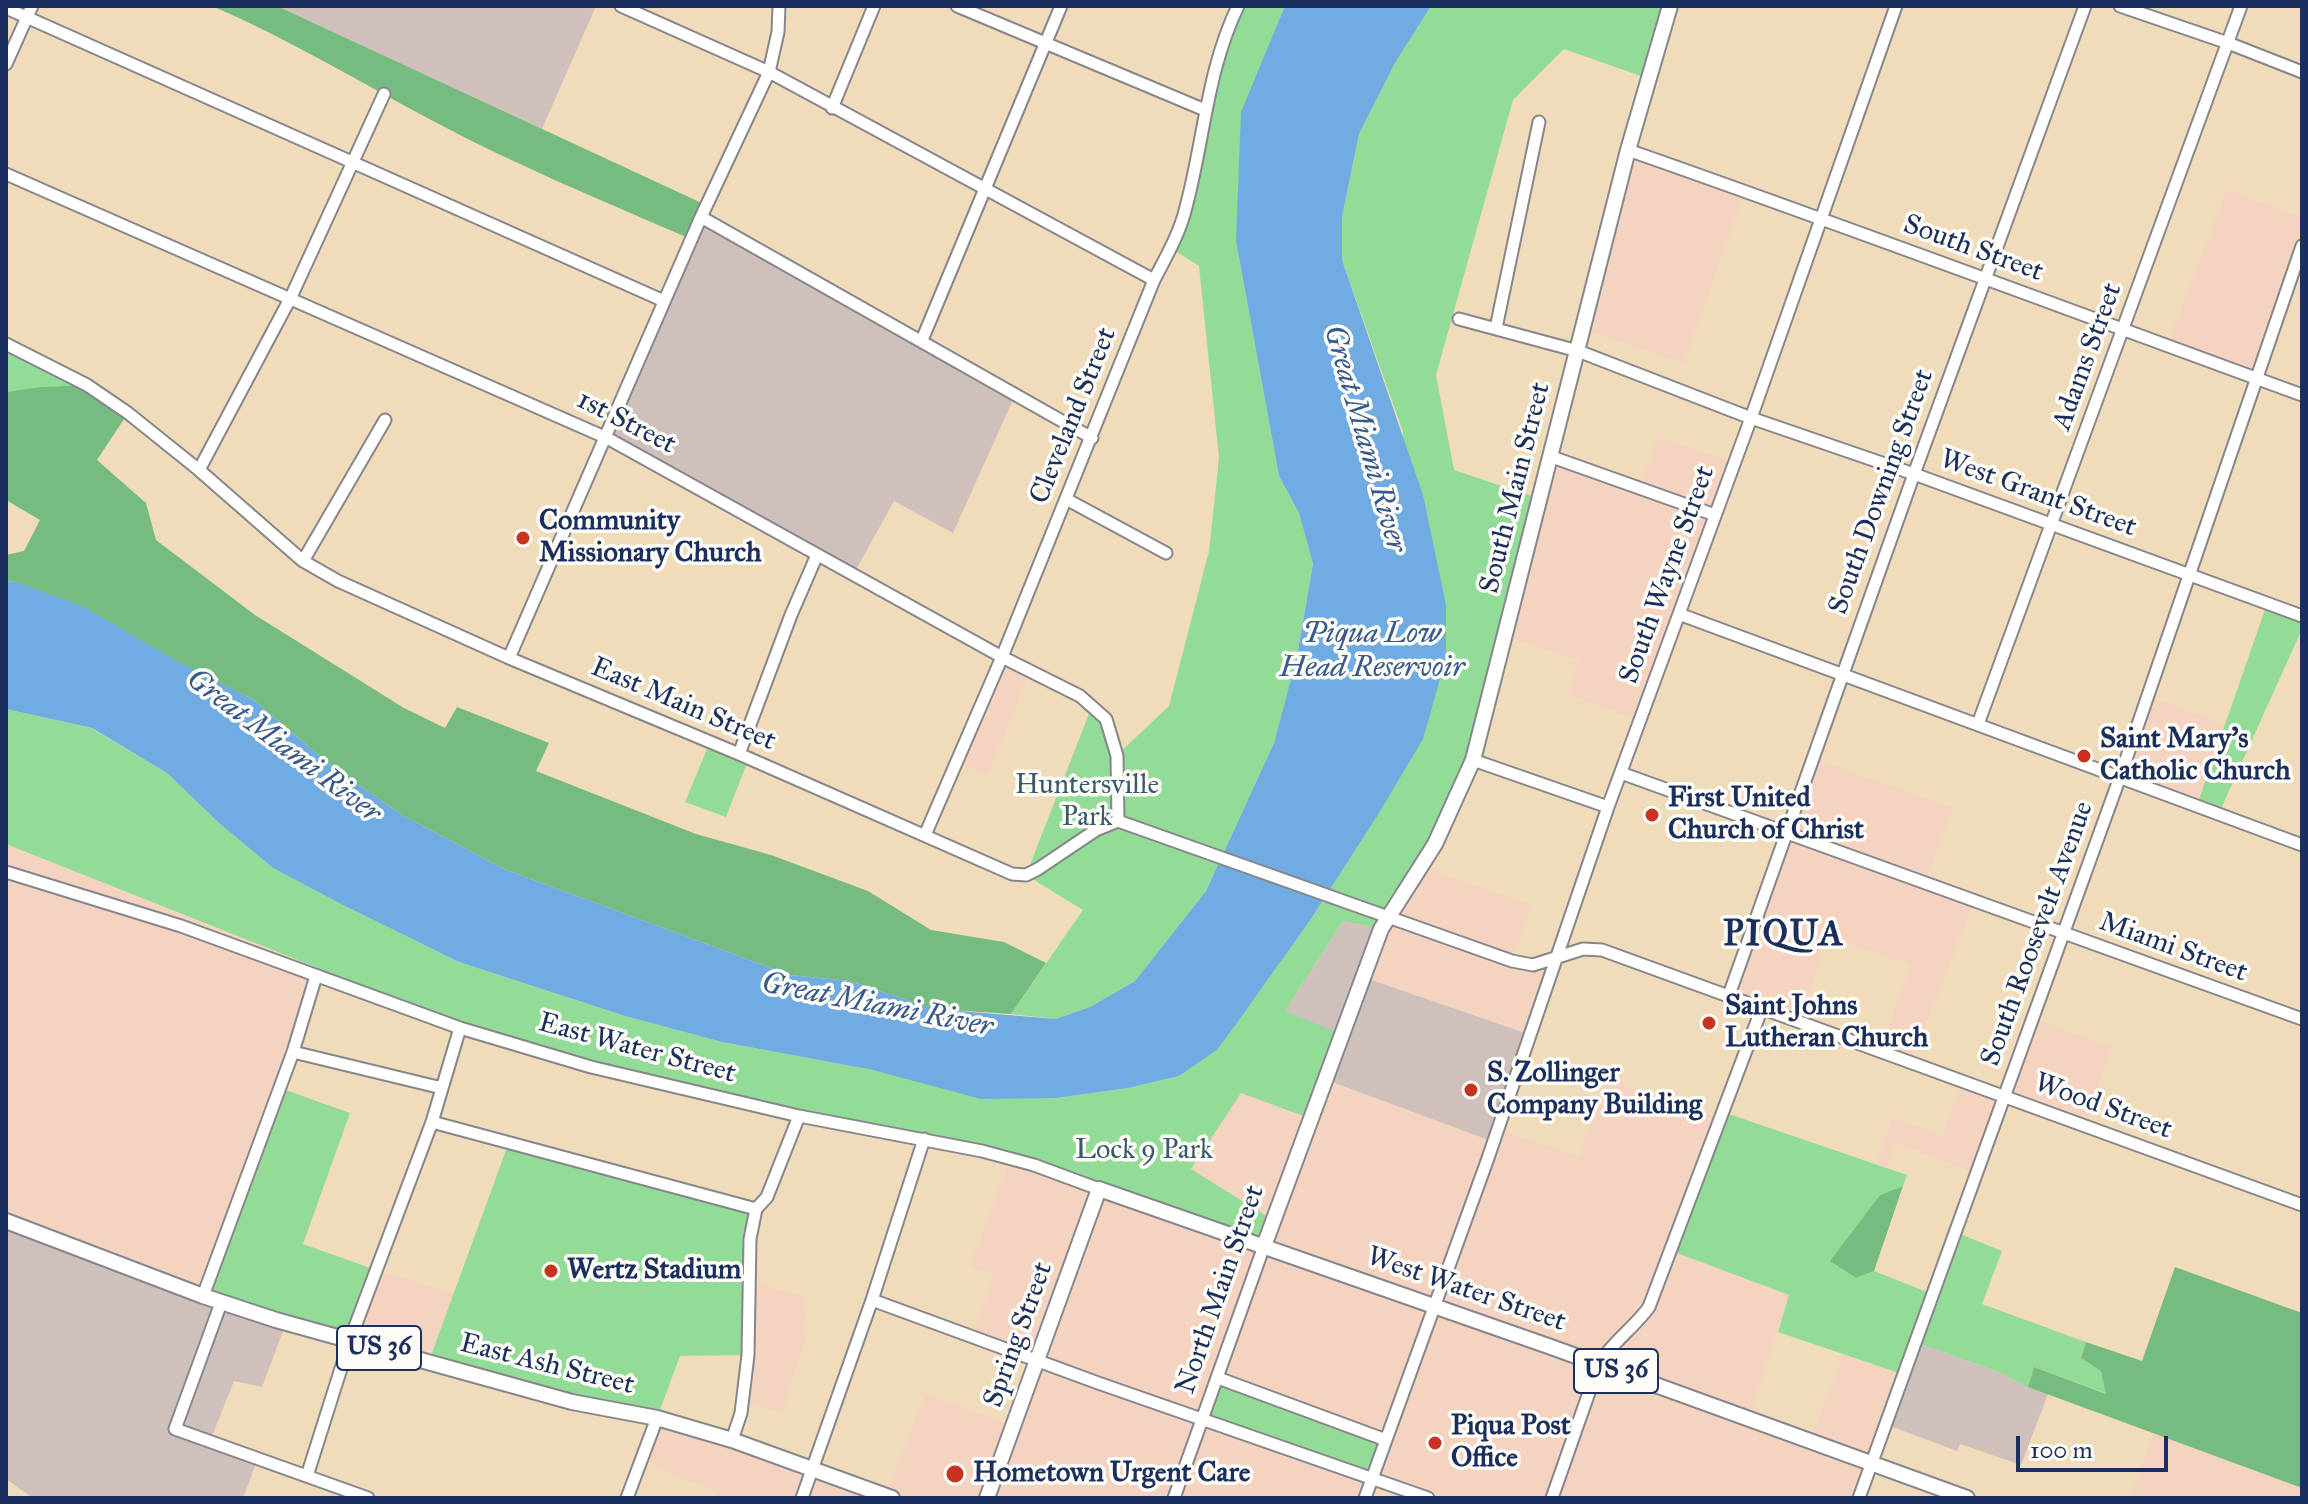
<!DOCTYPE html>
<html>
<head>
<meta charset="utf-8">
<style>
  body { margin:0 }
  #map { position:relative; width:2308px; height:1504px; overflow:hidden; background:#f0dcba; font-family:"IM FELL Great Primer",serif }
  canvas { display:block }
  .frame { position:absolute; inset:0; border:8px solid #1b2f5e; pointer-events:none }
  .scale { position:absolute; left:2016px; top:1436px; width:152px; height:36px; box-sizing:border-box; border:4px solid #1b2f5e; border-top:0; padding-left:10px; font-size:24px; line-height:28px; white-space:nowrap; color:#1b2f5e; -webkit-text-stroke:6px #fdfcf7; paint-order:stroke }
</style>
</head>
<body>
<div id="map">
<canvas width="2308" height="1504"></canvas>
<div class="frame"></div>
<div class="scale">100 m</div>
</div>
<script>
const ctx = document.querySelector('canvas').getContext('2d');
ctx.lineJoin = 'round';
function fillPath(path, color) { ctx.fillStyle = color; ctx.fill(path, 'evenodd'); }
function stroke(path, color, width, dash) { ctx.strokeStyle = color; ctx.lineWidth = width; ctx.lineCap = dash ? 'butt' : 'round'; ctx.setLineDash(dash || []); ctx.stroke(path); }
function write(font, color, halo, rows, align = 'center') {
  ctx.font = font + ' "IM FELL Great Primer",serif'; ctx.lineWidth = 7; ctx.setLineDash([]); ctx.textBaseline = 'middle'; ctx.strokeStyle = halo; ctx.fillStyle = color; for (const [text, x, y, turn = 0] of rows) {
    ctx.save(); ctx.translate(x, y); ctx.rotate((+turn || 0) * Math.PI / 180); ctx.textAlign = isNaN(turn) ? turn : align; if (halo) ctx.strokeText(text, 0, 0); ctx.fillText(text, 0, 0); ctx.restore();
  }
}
const built = new Path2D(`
  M1628,150L1745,191L1684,363L1583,330Z
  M2227,189L2302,218V246L2257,378L2167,345Z
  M1658,436L1734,464L1640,721L1568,694L1579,661L1505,636L1552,457L1640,487Z
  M1002,657L1031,671L987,775L956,762Z
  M2147,696L2225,725L2197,805L2120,777Z
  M1812,758L1953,808L1924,884L1974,902L1911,1062L1878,1050L1911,967L1902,962L1838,939L1828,942L1798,1021L1729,995Z
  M6,844L318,969L293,1052L203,1296L6,1221Z
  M1421,867L1531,905L1512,961L1556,959L1531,1035L1363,976Z
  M2032,1018L2112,1047L2084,1126L2005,1097L1976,1173L1896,1143L1887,1168L1876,1163L1893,1118L1942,1136L1963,1081L2005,1096Z
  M1324,1079L1493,1142L1498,1129L1579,1157L1606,1079L1720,1119L1789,1295L1749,1419L1810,1441L1844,1354L1902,1374L1859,1498H1428L1372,1479L1365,1498H715L716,1492L641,1460L657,1418L886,1496L925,1394L1013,1426L1037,1360L972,1336L994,1275L970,1266L1010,1159L1273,1220L1191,1169L1241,1092L1309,1117Z
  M376,1270L453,1294L429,1361L350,1340Z
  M749,1281L803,1296L807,1334L782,1413L743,1401Z
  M2154,1433L2302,1488V1498H2130Z`);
const industrial = new Path2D(`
  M277,6H596L542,129Z
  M701,217L1016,393L953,533L894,501L853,575L607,438Z
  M1343,921L1381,929L1363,977L1531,1035L1494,1142L1324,1079L1285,1011Z
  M6,1221L286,1323L262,1387L234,1381L210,1441L258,1458L243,1498H33L6,1479Z
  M1915,1342L1999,1372L2048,1394L2021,1465L1960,1444L1957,1451L1885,1424Z`);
const green = new Path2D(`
  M1238,6H1285L1281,16L1236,241L1279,476L1299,513L1313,564L1297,656L1274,743L1206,891L1135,981L1090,1007L1056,1019L1011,1014L1083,910L1026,875L1092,706L1106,719L1117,755L1169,706L1209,551L1219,458L1199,266L1171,248Z
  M1431,6H1670L1649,79L1564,49L1513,100L1436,375L1454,470L1540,499L1473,760L1381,929L1343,921L1285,1011L1341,1034L1309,1118L1241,1093L1191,1169L1273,1220L1264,1246L1034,1165L591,1067L316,976L318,968L6,844V709L91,728L167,773L219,823L273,868L341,904L459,962L625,1016L722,1042L873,1070L1056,1098L1128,1088L1179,1076L1217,1050L1237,1023L1311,919L1376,818L1403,432L1342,260V217L1359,134L1395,63Z
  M6,344L87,385L40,387L6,392Z
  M2267,604L2302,616V629L2219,813L2197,805Z
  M710,742L749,758L726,817L685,802Z
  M280,1088L350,1113L303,1244L376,1270L350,1340L203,1296Z
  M1723,1112L1907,1175L1903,1186L1880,1195L1831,1261L1856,1278L1874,1271L1932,1294L1955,1232L2002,1251L1982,1304L2086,1342L2081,1358L2101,1371L2107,1394L2034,1367L2028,1387L1999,1372L1915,1342L1902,1374L1778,1332L1789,1295L1669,1250Z
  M509,1142L756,1209L748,1355L680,1356L657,1418L429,1361Z
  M1218,1378L1386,1440L1372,1479L1202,1420Z`);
const forest = new Path2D(`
  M212,6H277L706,205L691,239C605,202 518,166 435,122C361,83 289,39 212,6Z
  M87,385L128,413L97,460L146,503L156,540L255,615L404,708L445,728L457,707L549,743L536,771L696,834L771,855L868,891L931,930L1004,942L1046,963L1011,1014L935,1009L849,981L790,975L504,869L404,816L334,768L254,700L14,581L6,582V555L24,551L40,520L6,500V392L40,387Z
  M1903,1186L1874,1271L1856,1278L1830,1261L1880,1195Z
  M2175,1267L2302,1313V1488L2028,1387L2034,1367L2106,1394L2101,1371L2081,1358L2086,1342L2142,1361Z`);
const water = new Path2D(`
  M1285,6H1431L1395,63L1359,134L1342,217V260L1423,495L1446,605V658L1423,739L1376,818L1311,919L1237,1023L1217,1050L1179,1076L1128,1088L1056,1098L981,1099L873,1070L722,1042L625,1016L459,962L341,904L273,868L219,823L167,773L92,728L6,709V582L14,581L84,607L173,659L254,700L334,768L404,816L504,869L790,975L849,981L935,1009L1056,1019L1090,1007L1135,981L1206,891L1274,743L1297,656L1313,564L1299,513L1279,476L1236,241L1241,112Z`);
const minor = new Path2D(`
  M621,6L769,72L1154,280
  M957,6L1205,110
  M2120,6L2228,43L2302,72
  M6,8L664,301
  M6,64L32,6
  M832,108L874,6
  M1628,150C1854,229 2077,313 2302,395
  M6,174L607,438L1002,657L1080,696L1106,719L1117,756L1118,821
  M701,217L1092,438
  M1459,319L1578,351L1751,418L1914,474L2302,616
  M1496,328L1539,122
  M922,340L1061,6
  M6,344L87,385L128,413L199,470L303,561L338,581L509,658L739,754L1012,874L1026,875L1038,869L1096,830L1118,821L1512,961L1533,965L1583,949L1602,950L2302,1205
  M1552,457L1715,515
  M199,470L291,297L384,94
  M1066,499L1166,553
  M303,561L385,420
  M1679,614L2302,845
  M509,658L701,217L769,72L778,32L779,6
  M1978,724L2241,6
  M739,754L791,615L817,555
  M1473,760L1608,807
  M1621,773L2302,1019
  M925,835L1002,657L1154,280C1166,257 1180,233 1186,207C1204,140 1207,70 1238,6
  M6,872L181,926L460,1028L591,1067L799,1116L982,1151L1034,1165L1099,1189
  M1729,995L1914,474L2085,6
  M293,1052L442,1088
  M432,1122L756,1209
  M203,1296L293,1052L316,976
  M872,1300L1101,1384L1428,1498
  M221,1303L175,1429L368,1498
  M1218,1378L1386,1440
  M732,1440L741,1413L748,1355L750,1239L756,1209L767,1197L799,1116
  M307,1476L350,1340L432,1122L460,1028
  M627,1498L657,1418
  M802,1498L872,1300L924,1139
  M1174,1498L1264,1246
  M1365,1498L1487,1161L1608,807L1751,418L1896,6
  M1552,1498L1599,1364C1612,1342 1634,1328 1649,1307L1762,1008
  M1859,1498L2120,777L2302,246`);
const major = new Path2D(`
  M6,1221L203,1296L276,1320L572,1402L657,1418L732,1440L892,1498
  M1264,1246L1381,929L1435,844L1473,760L1628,150L1670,6
  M987,1498L1099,1189L1551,1347L1967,1498`);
const markers = [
  [523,538,8,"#c8321e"],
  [2084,756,8,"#c8321e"],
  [1652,815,8,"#c8321e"],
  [1709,1023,8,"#c8321e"],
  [1471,1090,8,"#c8321e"],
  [551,1271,8,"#c8321e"],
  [1435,1443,8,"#c8321e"],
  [955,1474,10,"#c8321e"]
];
const shields = [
  [379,1348,84],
  [1616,1371,84]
];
const shieldNames = [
  ["US 36",379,1348],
  ["US 36",1616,1371]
];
const streetNames = [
  ["South Street",1973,249,20],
  ["Adams Street",2088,357,-70],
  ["Cleveland Street",1074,416,-68],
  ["1st Street",626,423,27],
  ["South Main Street",1516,488,-76],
  ["South Downing Street",1882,492,-70],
  ["West Grant Street",2038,494,20],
  ["South Wayne Street",1668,575,-70],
  ["East Main Street",683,705,23],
  ["South Roosevelt Avenue",2038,934,-70],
  ["Miami Street",2173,948,20],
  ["East Water Street",637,1049,15],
  ["Wood Street",2103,1107,20],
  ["North Main Street",1221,1290,-71],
  ["West Water Street",1466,1290,19],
  ["Spring Street",1019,1335,-70],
  ["East Ash Street",547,1365,14]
];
const poiNames = [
  ["Community",539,522],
  ["Missionary Church",539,554],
  ["Saint Mary’s",2100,740],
  ["Catholic Church",2100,772],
  ["First United",1668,799],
  ["Church of Christ",1668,831],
  ["Saint Johns",1725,1007],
  ["Lutheran Church",1725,1039],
  ["S. Zollinger",1487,1074],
  ["Company Building",1487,1106],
  ["Wertz Stadium",567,1271],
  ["Piqua Post",1451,1427],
  ["Office",1451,1459],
  ["Hometown Urgent Care",973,1474]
];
const parkNames = [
  ["Huntersville",1087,786],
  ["Park",1087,818],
  ["Lock 9 Park",1144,1151]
];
const waterNames = [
  ["Great Miami River",1364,439,74],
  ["Piqua Low",1372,635],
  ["Head Reservoir",1372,669],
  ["Great Miami River",283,747,37],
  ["Great Miami River",877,1006,11]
];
const districtNames = [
  ["PIQUA",1784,936]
];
fillPath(built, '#f4d3c0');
fillPath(industrial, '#d0c0bc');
fillPath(green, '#93dc97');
fillPath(forest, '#76bc80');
fillPath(water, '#70abe1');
stroke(minor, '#86868c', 15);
stroke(major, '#86868c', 18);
stroke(minor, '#fff', 11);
stroke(major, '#fff', 14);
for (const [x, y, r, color] of markers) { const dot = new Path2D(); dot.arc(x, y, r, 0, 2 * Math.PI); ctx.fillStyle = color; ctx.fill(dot); stroke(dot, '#fdfcf7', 3); }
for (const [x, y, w] of shields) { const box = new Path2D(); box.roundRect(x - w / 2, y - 22, w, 44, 6); ctx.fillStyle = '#fdfcf7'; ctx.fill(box); stroke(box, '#1b2f5e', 2); }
write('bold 26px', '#1b2f5e', null, shieldNames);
write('28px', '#1b2f5e', '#fdfcf7', streetNames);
write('bold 28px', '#1b2f5e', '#fdfcf7', poiNames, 'left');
write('28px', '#395a6c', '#fdfcf7', parkNames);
write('italic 30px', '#395a8c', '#fdfcf7', waterNames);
ctx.letterSpacing = '2px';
write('bold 36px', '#1b2f5e', '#fdfcf7', districtNames);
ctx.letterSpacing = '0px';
</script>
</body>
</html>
